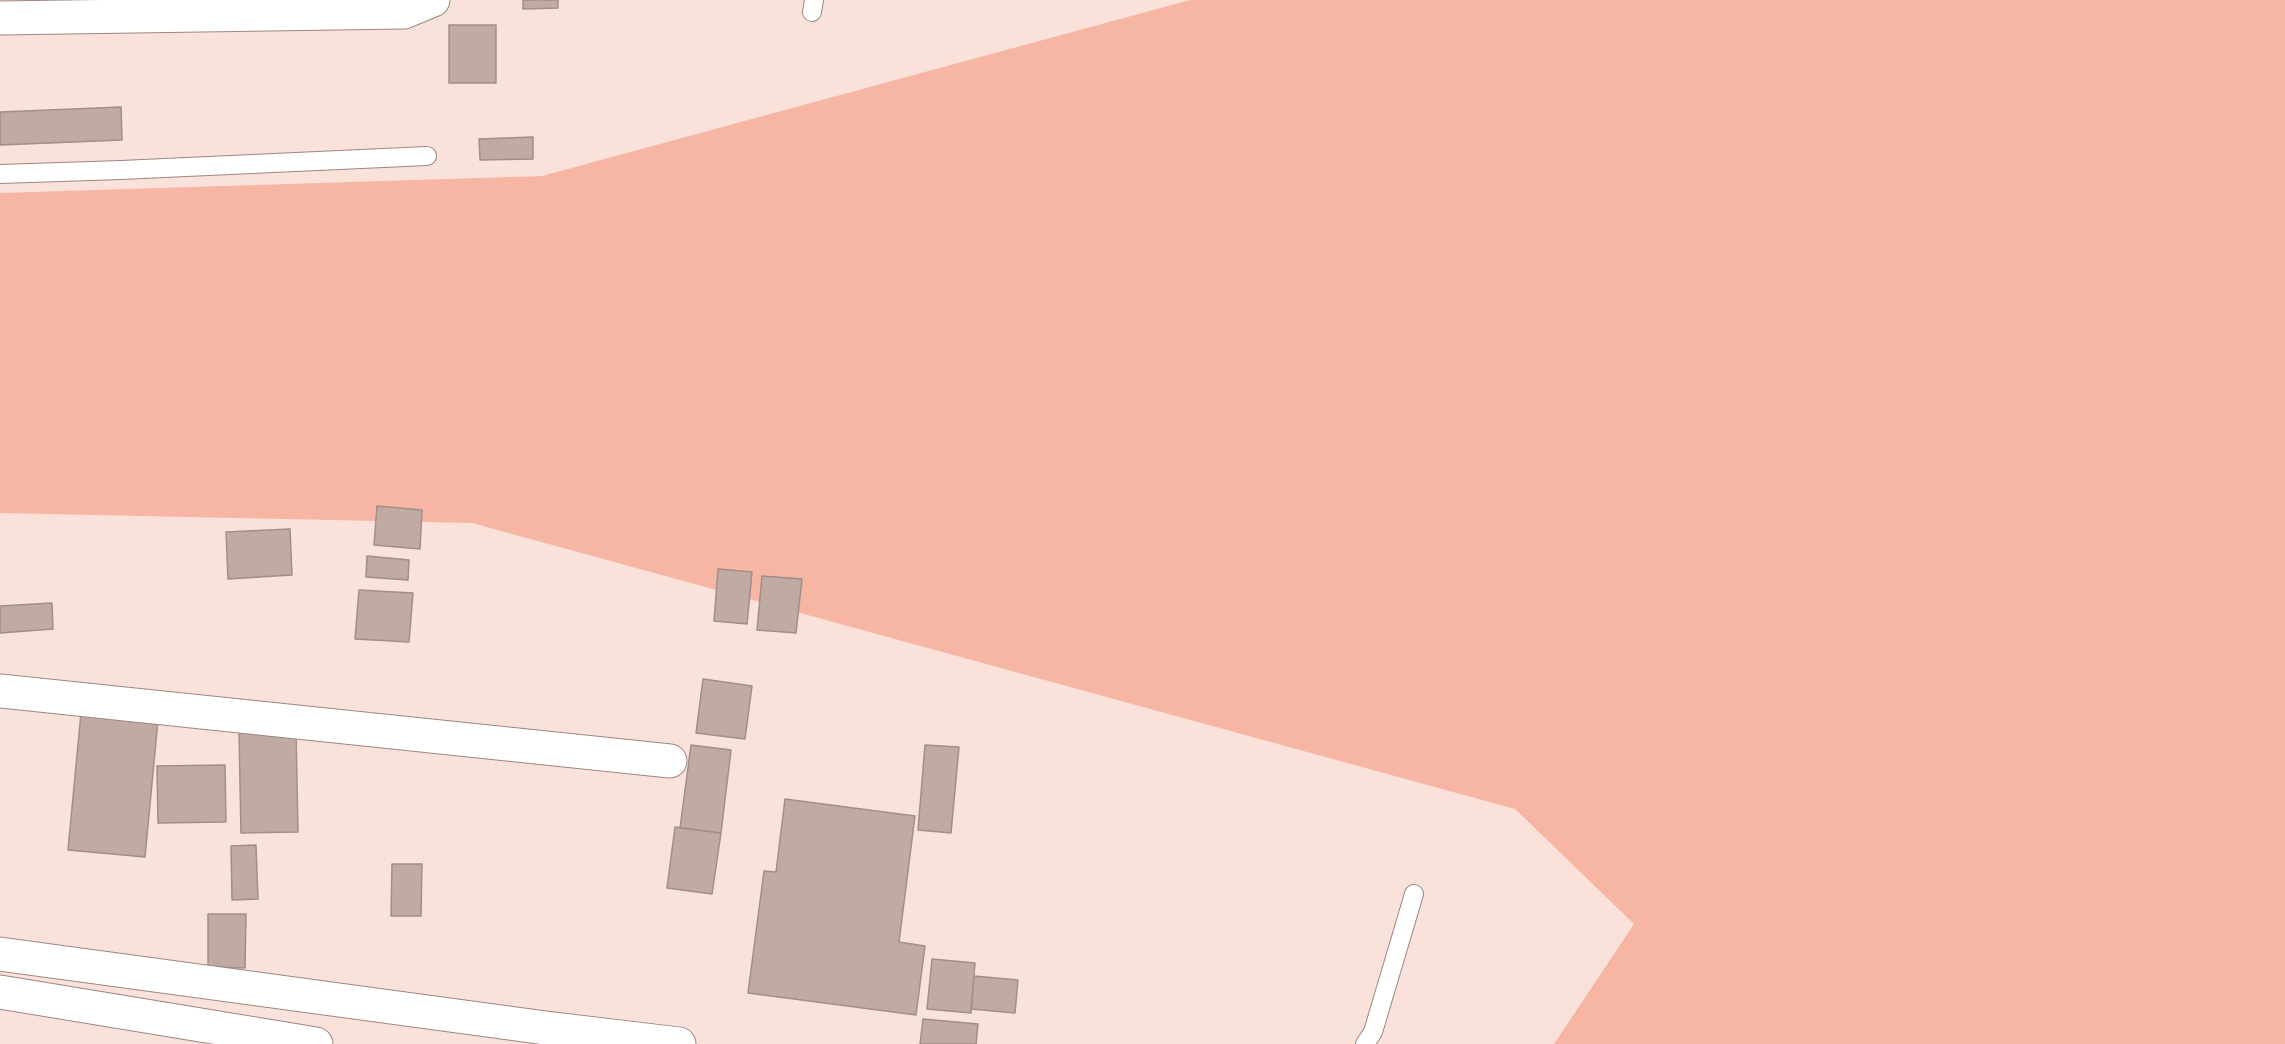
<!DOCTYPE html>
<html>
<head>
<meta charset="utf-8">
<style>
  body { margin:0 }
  canvas { display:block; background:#fae2db }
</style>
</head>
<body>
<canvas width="2285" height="1044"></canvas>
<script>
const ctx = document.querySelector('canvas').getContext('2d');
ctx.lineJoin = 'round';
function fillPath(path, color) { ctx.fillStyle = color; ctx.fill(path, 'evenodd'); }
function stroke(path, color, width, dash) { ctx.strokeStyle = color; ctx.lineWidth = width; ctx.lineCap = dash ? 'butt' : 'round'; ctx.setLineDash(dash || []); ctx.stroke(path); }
const green = new Path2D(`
  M1190,0H2285V1044H1554L1634,924L1515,809L472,523L0,513V193L542,176Z`);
const building = new Path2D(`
  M523,0H558V8L523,9Z
  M449,25H496V83H449Z
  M121,107L122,140L0,145V112Z
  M533,137V159L480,160L479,139Z
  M377,506L422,510L420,549L374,545Z
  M290,529L292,575L228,579L226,532Z
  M367,556L409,560L408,580L366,577Z
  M718,569L752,572L747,624L714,621Z
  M762,576L802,579L796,633L757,630Z
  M359,590L413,593L409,642L355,639Z
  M52,603L53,629L0,633V606Z
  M703,679L752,686L745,739L696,733Z
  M81,713L158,720L145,857L68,850Z
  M296,731L298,832L241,833L239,732Z
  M691,745L731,750L721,833L680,828Z
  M925,745L959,747L951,833L918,830Z
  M225,765L226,822L158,823L157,766Z
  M785,799L915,816L899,942L925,946L916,1015L748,993L764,871L776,872Z
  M675,827L721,833L712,894L667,888Z
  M256,845L258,899L232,900L231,846Z
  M392,864H422L421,916H391Z
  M208,914H246L245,968L208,967Z
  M932,959L975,963L971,1013L927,1009Z
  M974,976L1018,980L1015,1013L971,1009Z
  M923,1019L978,1024L976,1044H920Z`);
const service = new Path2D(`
  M812,12L814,0
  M0,174L121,170L427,156
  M1365,1044L1373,1032L1414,894`);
const minor = new Path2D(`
  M0,18L404,12L433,0
  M0,691L670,761
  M0,954L546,1028L679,1044
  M0,992L316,1044`);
fillPath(green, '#f7b6a4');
fillPath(building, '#c0aaa4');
stroke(building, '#a38d87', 1.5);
stroke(service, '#9c8781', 20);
stroke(minor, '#9c8781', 35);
stroke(service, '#fff', 18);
stroke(minor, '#fff', 33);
</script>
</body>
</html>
